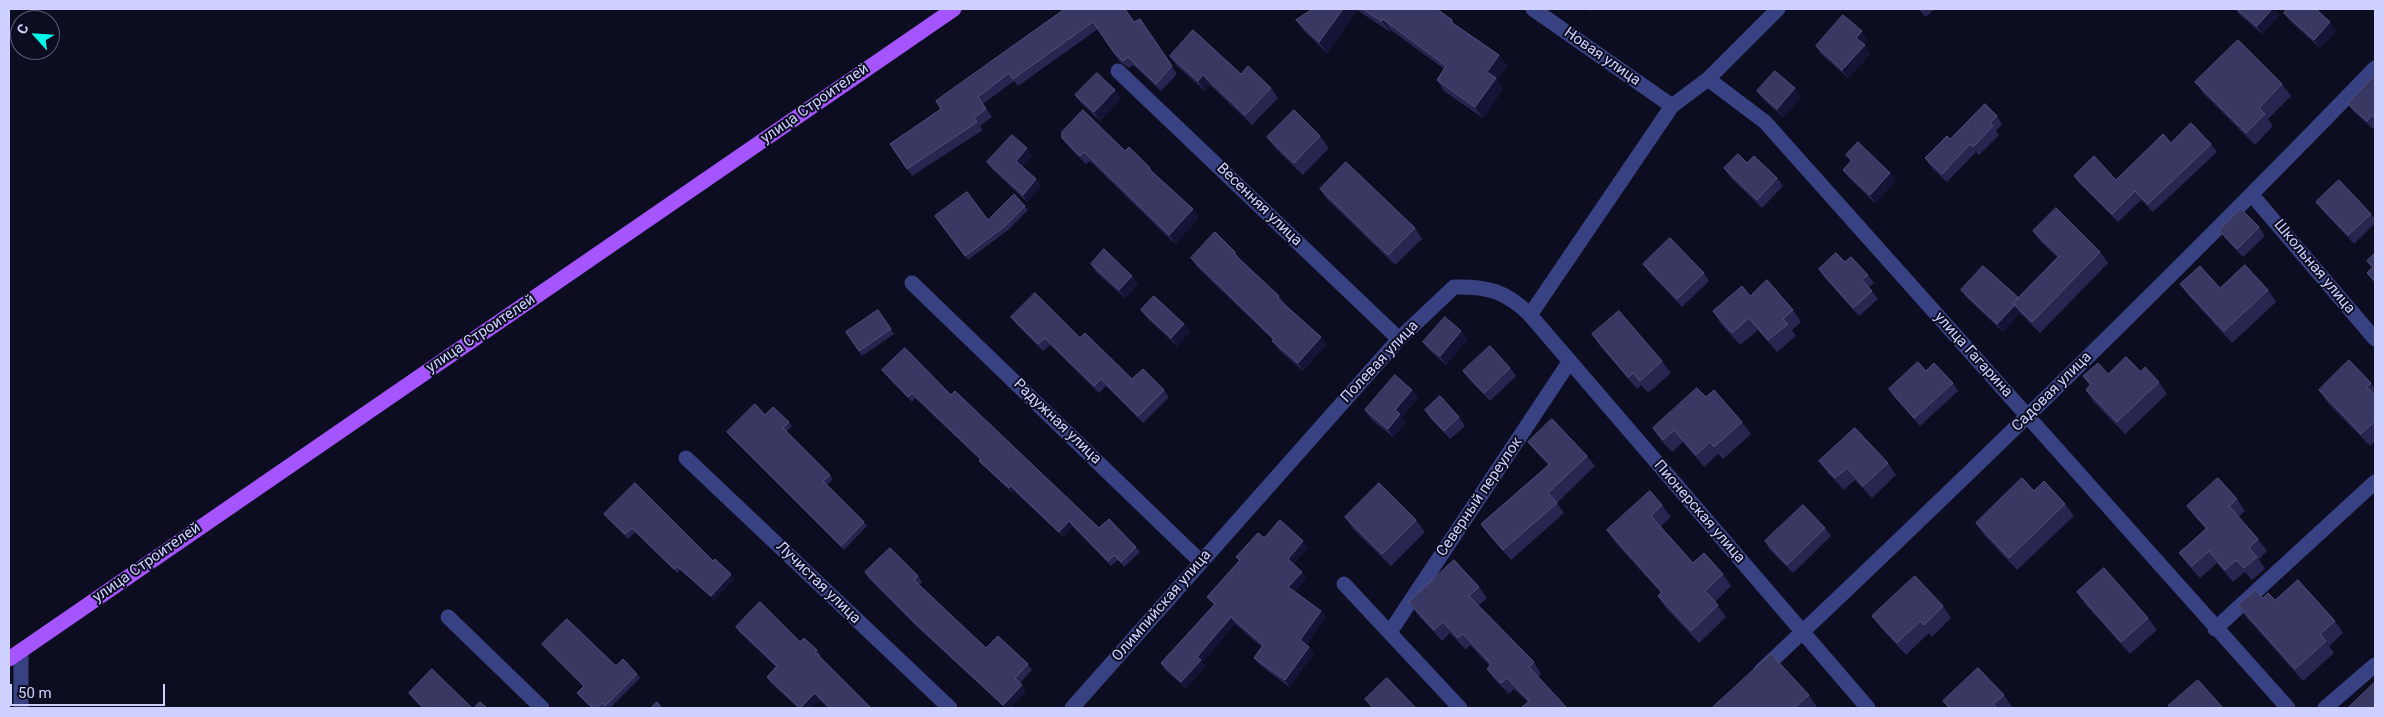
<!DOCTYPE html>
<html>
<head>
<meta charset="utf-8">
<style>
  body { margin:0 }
  #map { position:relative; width:2384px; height:717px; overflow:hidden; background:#0d0d22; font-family:Roboto,sans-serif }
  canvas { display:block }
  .frame { position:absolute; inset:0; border:10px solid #ced1ff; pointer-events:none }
  .north { position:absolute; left:10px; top:10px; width:50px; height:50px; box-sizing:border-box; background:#0d0d22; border:1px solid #5a5b7a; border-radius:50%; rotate:296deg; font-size:14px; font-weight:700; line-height:20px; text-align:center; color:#ced1ff }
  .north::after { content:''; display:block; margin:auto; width:18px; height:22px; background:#00f9e9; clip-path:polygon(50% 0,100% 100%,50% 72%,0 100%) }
  .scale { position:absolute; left:10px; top:684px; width:155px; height:22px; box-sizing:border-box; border:2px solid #ced1ff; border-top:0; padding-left:6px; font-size:15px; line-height:18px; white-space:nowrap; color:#ced1ff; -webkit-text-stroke:4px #0d0d22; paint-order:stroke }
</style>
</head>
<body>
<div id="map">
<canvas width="2384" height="717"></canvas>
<div class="frame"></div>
<div class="north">С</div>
<div class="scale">50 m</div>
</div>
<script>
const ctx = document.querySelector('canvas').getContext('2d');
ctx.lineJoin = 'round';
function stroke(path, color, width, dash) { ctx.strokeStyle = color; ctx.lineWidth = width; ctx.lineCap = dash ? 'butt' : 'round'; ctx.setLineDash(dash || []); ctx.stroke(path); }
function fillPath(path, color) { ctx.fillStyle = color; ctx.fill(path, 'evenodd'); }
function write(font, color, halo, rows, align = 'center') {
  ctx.font = font + ' Roboto,sans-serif'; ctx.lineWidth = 4; ctx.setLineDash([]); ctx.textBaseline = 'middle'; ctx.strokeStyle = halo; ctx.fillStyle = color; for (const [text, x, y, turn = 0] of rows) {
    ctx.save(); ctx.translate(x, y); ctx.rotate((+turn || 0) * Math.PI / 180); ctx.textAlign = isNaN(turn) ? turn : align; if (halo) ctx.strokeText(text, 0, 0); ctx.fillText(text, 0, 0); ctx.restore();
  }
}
const minor = new Path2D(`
  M1533,9L1672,106
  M1118,71L1399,339
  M1708,79L1765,122L2288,708
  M2252,195L2375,339
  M912,283L1201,562
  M1530,315L1672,106L1708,79L1778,9
  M686,458L950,708
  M1344,584L1460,708
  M448,617L542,708
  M2215,629L2375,482
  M1390,632L1570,361
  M21,651V708
  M1761,671C1970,474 2176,274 2375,68
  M1072,708L1399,339L1454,287C1487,286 1506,291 1530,315L1868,708
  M2325,708L2375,665`);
const major = new Path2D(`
  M9,659L954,9`);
const wall = new Path2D(`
  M1065,9L1134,22L1140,19L1177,74L1161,91L1133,65L1129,68L1120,62L1098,29L1018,86L1014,81L983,104L992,117L980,126L983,130L912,176L890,144L941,109Z
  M1313,9H1437L1452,20L1455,25L1499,55L1507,66L1497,80L1503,89L1483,118L1444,91L1437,80L1444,69L1391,30L1390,32L1357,10L1327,53L1304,31L1296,20Z
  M1918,9H1934L1926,17Z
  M2236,9H2275L2279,15L2262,34L2239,14Z
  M2284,13L2336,30L2320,48L2290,21Z
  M1867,40L1863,44L1870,54L1848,78L1821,54L1816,46Z
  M1170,56L1271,88L1278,98L1252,125L1210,85L1205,91L1177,66Z
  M2375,77V126L2373,129L2354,112L2348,104Z
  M2195,82L2282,84L2291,96L2268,119L2273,126L2255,145L2204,94Z
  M1757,91L1801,97L1783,117L1763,99Z
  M1075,95L1121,98L1100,121L1081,103Z
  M1997,116L2002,124L1996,131L1999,135L1979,155L1976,152L1947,182L1931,167L1925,158L1950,139Z
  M1320,136L1329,148L1303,175L1276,149L1267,137Z
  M1062,138L1125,151L1150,168L1156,176L1193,209L1199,218L1175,244L1090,161L1086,164L1068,146Z
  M2171,143L2211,144L2217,152L2153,212L2141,200L2118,222L2080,184L2074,176L2116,180Z
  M1846,155L1896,181L1875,203L1849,178L1843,170L1851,162Z
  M1032,156L1022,167L1036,179L1041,186L1027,202L992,169L987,162Z
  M1747,163L1777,178L1783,186L1762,208L1730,177L1724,168Z
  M1320,189L1415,228L1422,239L1395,265L1327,199Z
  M2316,202L2371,214L2375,220V223L2354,244L2322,210Z
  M1025,206L1028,210L1008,230L968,260L935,216L988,220Z
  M2259,227L2265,236L2243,257L2225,238L2219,230Z
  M2033,231L2100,252L2108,263L2040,333L2020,313L2003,332L1967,298L1961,290L2019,298L2058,258L2041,242Z
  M1235,252L1240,259L1279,296L1285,304L1321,337L1326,345L1303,371L1278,349L1273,340L1196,266L1191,258Z
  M2375,253V284L2367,273L2372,268L2367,261Z
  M1845,262L1868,275L1874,283L1869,287L1878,299L1859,316L1824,277L1819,269Z
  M1091,264L1138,284L1125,298L1096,272Z
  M1643,264L1704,273L1709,281L1682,307L1649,272Z
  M2180,284L2220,288L2268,290L2276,302L2232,343L2189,296Z
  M1750,296L1793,310L1801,322L1792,330L1796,336L1777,352L1758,330L1740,345L1721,324L1713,311Z
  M878,310L894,334L862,356L846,332Z
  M1141,310L1184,324L1190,332L1177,346L1147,318Z
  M1011,317L1080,338L1132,379L1164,390L1169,397L1143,423L1106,386L1099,393L1050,345L1043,351L1016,324Z
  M1461,331L1467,339L1446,365L1429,350L1423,342Z
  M1592,334L1662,361L1671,373L1648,393L1641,385L1637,389L1600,346Z
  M1510,368L1516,376L1490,401L1469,379L1463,371Z
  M882,370L951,395L1099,528L1136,547L1140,552L1124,567L1118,560L1111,566L1072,526L1063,537L1014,491L1012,493L983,465L979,461L980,460L915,398L912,402L886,375Z
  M1926,371L1953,383L1958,391L1920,426L1894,397L1889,389Z
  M2141,372L2159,382L2167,394L2125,434L2094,402L2086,390L2090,386L2083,376Z
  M2371,383L2375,390V441L2370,446L2327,402L2319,390Z
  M1412,390L1418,398L1402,417L1406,422L1393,437L1371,419L1365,410Z
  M1425,410L1459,417L1465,426L1450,439L1430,418Z
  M765,415L789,422L792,426L786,432L830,475L833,479L827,485L864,522L867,526L844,550L730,436L727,432Z
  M1742,422L1751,434L1723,459L1718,454L1704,467L1683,442L1672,452L1661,440L1653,428Z
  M1528,442L1587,456L1595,466L1557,503L1564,513L1511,560L1488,534L1481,524L1548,465L1536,452Z
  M1819,461L1888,463L1896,475L1872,498L1855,480L1844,490L1828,473Z
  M2034,491L2065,504L2074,516L2017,570L1984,535L1976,523Z
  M2237,499L2245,511L2238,517L2258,539L2267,551L2259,559L2265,569L2252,580L2245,572L2233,582L2217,563L2200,578L2188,565L2179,553L2206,529L2196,518L2187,506Z
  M1662,505L1671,517L1660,527L1693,563L1723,574L1731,586L1715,602L1726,617L1699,643L1666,608L1658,596L1661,593L1615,542L1607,530Z
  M604,514L713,561L734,579L714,600L680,570L677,573L635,532L628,539L607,518Z
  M1345,517L1416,520L1425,532L1391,566L1353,529Z
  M1825,528L1831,536L1793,573L1770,550L1765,541Z
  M1264,538L1308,548L1293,564L1306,578L1295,591L1321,611L1325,617L1306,645L1309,647L1314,654L1289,687L1259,664L1254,658L1262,647L1235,624L1202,662L1205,667L1186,688L1165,670L1161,663L1214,605L1207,597L1239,561L1236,557Z
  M865,572L918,576L922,582L919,585L986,648L1028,664L1032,670L1020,683L1026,691L1010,708H1005L917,627L869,579Z
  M1479,587L1487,598L1478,606L1534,662L1541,674L1538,677L1567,708L1528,702L1514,689L1509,694L1495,680L1487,669L1490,666L1470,645L1466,650L1450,633L1442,641L1417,614L1409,602Z
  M2077,592L2148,618L2157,630L2130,654L2085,604Z
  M2263,598L2275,600L2335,621L2343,633L2329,646L2334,653L2303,681L2246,617L2238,605Z
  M1943,606L1951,618L1932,637L1929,633L1906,655L1881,628L1872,616Z
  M736,627L800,642L817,650L821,656L820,657L871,708H828L819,700L811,708H798L771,683L767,677L776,667L740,633Z
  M542,644L616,666L637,674L640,678L610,708H606L605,707L604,708H591L580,697L577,693L584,687L545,648Z
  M409,693L472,708H422L412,698Z
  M1809,695L1817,707L1816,708H1712Z
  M2004,695L2012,707L2011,708H1948L1943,701Z`);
const shadedWall = new Path2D(`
  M1343,9H1356L1357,10L1327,53L1319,42Z
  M1587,9H1593L1590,13Z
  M2272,9H2275L2279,15L2262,34L2257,26Z
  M1383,19L1391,30L1390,32L1382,21Z
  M2330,22L2336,30L2320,48L2314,40Z
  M1862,31L1867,40L1862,46L1856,38Z
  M1865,45L1870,54L1848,78L1842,70Z
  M1499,55L1507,66L1497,80L1503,89L1483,118L1475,107L1487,72Z
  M1203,75L1210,85L1205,91L1198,81Z
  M1795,88L1801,97L1783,117L1777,109Z
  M1115,90L1121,98L1100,121L1094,112Z
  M1027,148L1032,156L1021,168L1016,161Z
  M1890,173L1896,181L1875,203L1870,195Z
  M1036,179L1041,186L1027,202L1023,195Z
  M1193,209L1199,218L1175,244L1169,235Z
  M1132,276L1138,284L1125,298L1119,290Z
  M2014,305L2020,313L2003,332L1997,324Z
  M1184,324L1190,332L1177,346L1171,338Z
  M1461,331L1467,339L1446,365L1440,356Z
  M1321,337L1326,345L1303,371L1298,363Z
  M1412,390L1418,398L1402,417L1406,422L1393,437L1388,429L1395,410Z
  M1011,486L1014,491L1012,493L1009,488Z
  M1069,521L1072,526L1063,537L1059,532Z
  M1303,541L1308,548L1292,566L1288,559Z
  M1302,572L1306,578L1293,593L1288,587Z
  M731,574L734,579L714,600L711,596Z
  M1321,611L1325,617L1304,647L1300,640Z
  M1231,617L1235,624L1202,662L1205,667L1186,688L1181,682L1197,657Z
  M1309,647L1314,654L1289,687L1285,680Z
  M1022,685L1026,691L1010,708H1006L1003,705Z
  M815,693L819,700L811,708H801Z`);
const building = new Path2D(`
  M1065,9H1125L1134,22L1140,19L1172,66L1156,84L1128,57L1123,61L1115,54L1093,22L1013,79L1009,73L978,97L986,109L974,118L977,122L907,169L890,144L941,109L936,101Z
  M1313,9H1343L1319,42L1296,20Z
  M1363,9H1437L1452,20L1451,22L1499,55L1487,72L1496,78L1475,107L1437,80L1446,66L1383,19L1382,21Z
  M2237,9H2272L2257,26Z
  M2287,9H2316L2330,22L2314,40L2284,13Z
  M1843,15L1862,31L1856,38L1865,45L1842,70L1816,46Z
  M1193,30L1241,74L1248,66L1271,88L1245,115L1203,75L1198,81L1170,56Z
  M2238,40L2282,84L2259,108L2265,114L2246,133L2195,82Z
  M1775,71L1795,88L1777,109L1757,91Z
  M1097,73L1115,90L1094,112L1075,95Z
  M2374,76L2375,77V118L2372,115L2367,121L2348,104Z
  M1985,104L1997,116L1990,123L1993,126L1973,147L1970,144L1942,174L1925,158L1947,136L1950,139Z
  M1083,110L1125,151L1129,147L1150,168L1149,169L1193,209L1169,235L1084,152L1080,156L1062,138V132Z
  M1294,110L1320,136L1294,163L1267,137Z
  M2191,123L2211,144L2148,204L2135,191L2112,214L2074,176L2094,156L2116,180L2163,134L2171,143Z
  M1012,135L1027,148L1016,161L1036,179L1023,195L987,162Z
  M1858,142L1890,173L1870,195L1843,170L1852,160L1846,155Z
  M1738,154L1747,163L1754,156L1777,178L1757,200L1724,168Z
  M1346,162L1415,228L1388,255L1320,189Z
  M2339,180L2371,214L2348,235L2316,202Z
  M967,192L988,220L1014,194L1025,206L1005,226L965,256L935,216Z
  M2056,208L2100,252L2032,322L2013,303L2059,256L2033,231Z
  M2241,209L2259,227L2237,249L2219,230Z
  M1215,232L1235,252L1234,254L1279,296L1277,298L1321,337L1298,363L1272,341L1274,339L1191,258Z
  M1670,238L1704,273L1677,299L1643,264Z
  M1104,249L1132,276L1119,290L1091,264Z
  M1836,253L1845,262L1851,257L1868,275L1862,280L1872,291L1853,308L1819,269Z
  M2375,253V281L2367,273L2373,267L2367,261Z
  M2245,265L2268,290L2224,331L2180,284L2200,266L2220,288Z
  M1983,266L2019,298L2013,303L2015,305L1997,324L1961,290Z
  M1767,280L1793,310L1783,319L1788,324L1768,340L1749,318L1732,333L1713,311L1742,286L1750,296Z
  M1035,293L1080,338L1085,333L1132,379L1143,369L1164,390L1138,416L1101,379L1094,386L1045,338L1038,344L1011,317Z
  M1154,296L1184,324L1171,338L1141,310Z
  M878,310L891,329L859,351L846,332Z
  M1619,311L1662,361L1640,381L1633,373L1628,377L1592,334Z
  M1445,317L1461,331L1440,356L1423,342Z
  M1490,346L1510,368L1484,393L1463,371Z
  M905,348L951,395L955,391L1099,528L1109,519L1136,547L1121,562L1114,555L1108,561L1069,521L1059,532L1011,486L1009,488L979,461L981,459L912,393L908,397L882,370Z
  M2126,357L2141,372L2145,367L2159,382L2117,422L2086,390L2091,384L2083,376L2098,363L2108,374Z
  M2349,360L2371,383L2367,387L2375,396V421L2361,434L2319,390Z
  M1918,362L1926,371L1934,363L1953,383L1914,418L1889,389Z
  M1395,375L1412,390L1395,410L1400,414L1388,429L1365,410Z
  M1697,388L1706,397L1714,390L1742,422L1714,447L1710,442L1696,455L1674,430L1663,440L1653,428Z
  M1440,396L1459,417L1444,431L1425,410Z
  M755,404L765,415L773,407L789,422L783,428L830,475L823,481L864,522L841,546L727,432Z
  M1552,419L1587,456L1548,493L1557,503L1503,550L1481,524L1550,464L1528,442Z
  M1855,428L1888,463L1863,486L1847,468L1835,478L1819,461Z
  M2022,478L2034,491L2044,481L2065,504L2009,558L1976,523Z
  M2218,478L2237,499L2229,506L2258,539L2249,548L2257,557L2244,568L2236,560L2225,570L2209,551L2192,566L2179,553L2207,528L2187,506Z
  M635,483L713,561L715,559L731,574L711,596L677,566L674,569L632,528L625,534L604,514Z
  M1379,483L1416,520L1382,554L1345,517Z
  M1650,491L1662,505L1651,516L1693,563L1704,553L1723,574L1705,591L1718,605L1691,631L1658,596L1662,592L1607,530Z
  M1803,505L1825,528L1787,565L1765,541Z
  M1280,520L1303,541L1288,559L1302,572L1288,587L1321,611L1300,640L1309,647L1285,680L1254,658L1263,645L1231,617L1197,657L1201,660L1181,682L1161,663L1215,604L1207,597L1240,560L1236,557L1258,533L1264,538Z
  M890,548L918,576L914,580L986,648L998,636L1028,664L1015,678L1022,685L1003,705L913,621L865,572Z
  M1454,560L1479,587L1469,596L1534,662L1529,667L1567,708H1521L1529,701L1507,678L1501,683L1487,669L1491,664L1463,634L1458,638L1443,622L1434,630L1409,602Z
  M2104,568L2148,618L2121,642L2077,592Z
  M1915,576L1943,606L1924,625L1920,621L1897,643L1872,616Z
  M2298,580L2335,621L2320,634L2326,641L2295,669L2238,605L2255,590L2263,598L2268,593L2275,600Z
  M760,602L800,642L804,638L817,650L815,652L871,708H830L815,693L800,708L767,677L777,666L736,627Z
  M567,619L616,666L623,659L637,674L605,706L602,703L597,708H593L577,693L584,686L542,644Z
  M1771,654L1809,695L1794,708H1712Z
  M1978,668L2004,695L1993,704L1997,708H1950L1943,701Z
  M432,669L472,708H424L409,693Z
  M1387,678L1416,708H1373L1365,699Z
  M2198,680L2223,708H2170L2168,706Z
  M2375,682V708H2348Z
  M480,702L487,708H474Z
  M657,702L662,708H651Z`);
const streetNames = [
  ["Новая улица",1602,57,35],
  ["улица Строителей",815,104,-35],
  ["Весенняя улица",1259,205,44],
  ["Школьная улица",2314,267,50],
  ["улица Строителей",481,334,-34],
  ["улица Гагарина",1973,355,48],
  ["Полевая улица",1380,362,-47],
  ["Садовая улица",2052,392,-45],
  ["Радужная улица",1057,422,44],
  ["Северный переулок",1480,497,-56],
  ["Пионерская улица",1699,512,49],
  ["улица Строителей",147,563,-35],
  ["Лучистая улица",818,583,44],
  ["Олимпийская улица",1162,606,-49]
];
stroke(minor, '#384181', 15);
stroke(major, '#a455ff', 15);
fillPath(wall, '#282650');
fillPath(shadedWall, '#151436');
fillPath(building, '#393863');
stroke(building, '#51507b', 1);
write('15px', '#ced1ff', '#0d0d22', streetNames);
</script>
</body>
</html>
